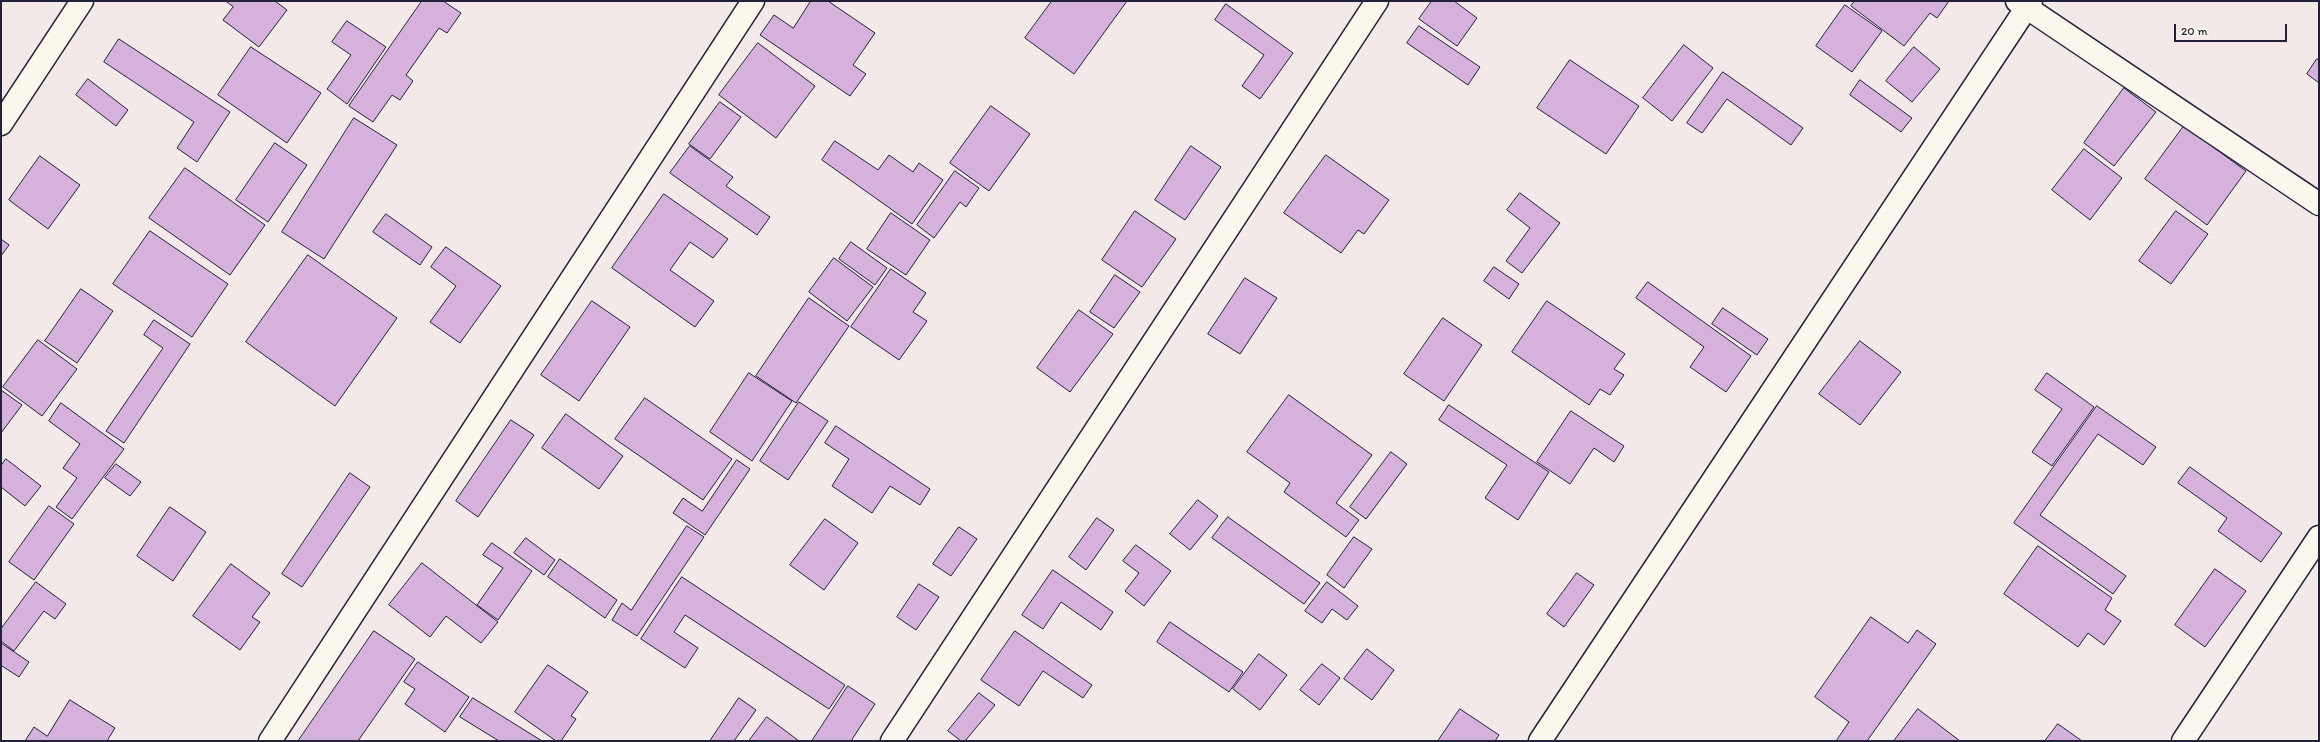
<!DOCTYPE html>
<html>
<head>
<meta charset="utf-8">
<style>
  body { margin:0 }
  #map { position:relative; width:2320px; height:742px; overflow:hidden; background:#f3e9e9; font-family:Itim,sans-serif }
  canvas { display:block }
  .frame { position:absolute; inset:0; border:2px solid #22223b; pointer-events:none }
  .scale { position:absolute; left:2174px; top:24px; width:113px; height:18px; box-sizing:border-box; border:2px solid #22223b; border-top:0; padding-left:5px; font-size:12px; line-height:14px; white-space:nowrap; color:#22223b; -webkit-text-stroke:3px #fbf7ec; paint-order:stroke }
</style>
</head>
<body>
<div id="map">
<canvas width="2320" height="742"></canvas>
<div class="frame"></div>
<div class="scale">20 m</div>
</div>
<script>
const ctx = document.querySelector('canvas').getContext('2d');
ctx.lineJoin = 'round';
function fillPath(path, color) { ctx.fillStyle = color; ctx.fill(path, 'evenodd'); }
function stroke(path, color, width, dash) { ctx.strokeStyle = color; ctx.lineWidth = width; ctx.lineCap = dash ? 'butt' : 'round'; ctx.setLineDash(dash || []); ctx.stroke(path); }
const building = new Path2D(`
  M226,1H275L287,10L259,47L223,20L233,7Z
  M422,1H443L461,13L447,33L439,28L406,75L413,81L400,100L392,95L373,122L349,106Z
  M811,1H828L875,33L853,65L866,74L850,96L760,35L774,15L793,28Z
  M1052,1H1127L1074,74L1025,38Z
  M1432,1H1454L1477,18L1457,46L1419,19Z
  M1855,1H1949L1937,18L1930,13L1904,46L1851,6Z
  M1226,4L1293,53L1260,99L1242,86L1264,55L1215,20Z
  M1845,5L1882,31L1852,72L1816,46Z
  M347,21L386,47L347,104L327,89L351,55L332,42Z
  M1419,26L1480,67L1468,85L1407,43Z
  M119,39L230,112L197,162L177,148L194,122L104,62Z
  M758,43L815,86L776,138L719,95Z
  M1684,45L1713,68L1672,121L1643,98Z
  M251,47L321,93L287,143L218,95Z
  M1914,47L1940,69L1912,102L1886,81Z
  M2317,59L2319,60V83L2307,74Z
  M1570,60L1639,106L1606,154L1537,108Z
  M1723,72L1803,128L1791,145L1727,99L1702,133L1687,123Z
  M88,79L128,110L116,126L76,95Z
  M1860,80L1912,118L1901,132L1850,95Z
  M2124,88L2156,112L2114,166L2084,143Z
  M720,102L741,117L710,159L689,144Z
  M991,106L1030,134L989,191L950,163Z
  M354,118L397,145L324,259L282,232Z
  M2184,126L2246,171L2207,225L2145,179Z
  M835,141L878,170L889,155L913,172L919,163L943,180L912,224L822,160Z
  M275,143L307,165L268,222L236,200Z
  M690,146L733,177L726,186L770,217L757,235L670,173Z
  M1191,146L1221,167L1185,220L1155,200Z
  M2084,149L2122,178L2090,220L2052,190Z
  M1326,155L1389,200L1364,234L1358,230L1341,253L1284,213Z
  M40,156L80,185L48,229L9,200Z
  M185,168L265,225L230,275L149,218Z
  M955,171L979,188L966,207L960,202L934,238L917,225Z
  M1520,193L1560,223L1522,273L1506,261L1530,228L1507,210Z
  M664,194L728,239L713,258L690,242L670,270L714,301L695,327L612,268Z
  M1135,211L1176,239L1142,287L1102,260Z
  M2176,211L2208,234L2171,284L2139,261Z
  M891,213L930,240L906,275L867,249Z
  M386,214L432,247L420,265L373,232Z
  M150,231L228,284L192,337L113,284Z
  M1,239L9,245L1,256Z
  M851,242L887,268L875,285L839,259Z
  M446,247L501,286L460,343L430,322L456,286L431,267Z
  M308,255L397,318L335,406L246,342Z
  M834,258L873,287L847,321L809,292Z
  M1494,267L1519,284L1509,299L1484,281Z
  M891,269L926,293L913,312L927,321L899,360L851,327Z
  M1115,275L1140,292L1114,328L1090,312Z
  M1245,278L1277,298L1240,354L1208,334Z
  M1648,282L1751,356L1726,392L1690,367L1704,347L1636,298Z
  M81,289L113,311L77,363L45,341Z
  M809,298L849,326L796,403L756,376Z
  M592,301L630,327L579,401L541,375Z
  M1547,301L1625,354L1614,369L1624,375L1610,395L1600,389L1589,405L1512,352Z
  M1723,308L1768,339L1757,355L1712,324Z
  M1079,310L1113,334L1070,392L1037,368Z
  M1443,318L1482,345L1444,401L1404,374Z
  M154,320L190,344L124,443L106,431L163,348L144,335Z
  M38,340L77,369L42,416L3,387Z
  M1860,341L1901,372L1860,425L1819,394Z
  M749,373L792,401L752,461L710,432Z
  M2047,373L2094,407L2052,466L2032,452L2062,409L2035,390Z
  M1,390L22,405L1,433Z
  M1289,395L1372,455L1336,503L1359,520L1346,537L1284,492L1290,483L1247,452Z
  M645,398L732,459L703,500L615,439Z
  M799,402L828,421L788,480L760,461Z
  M61,403L124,449L72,519L56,507L77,478L63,468L80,444L49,421Z
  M1449,405L1549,472L1518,520L1485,498L1507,465L1439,420Z
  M2097,406L2156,447L2143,465L2098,434L2040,515L2126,576L2113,594L2014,523Z
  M1571,411L1624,446L1614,462L1594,448L1570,484L1537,462Z
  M566,414L623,456L599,489L542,448Z
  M511,420L534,435L478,517L456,501Z
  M836,426L930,489L920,505L890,486L872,513L832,486L849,459L825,443Z
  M1391,452L1407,464L1366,519L1350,507Z
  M6,459L41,486L25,506L1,487V466Z
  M737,460L750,469L705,535L673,513L683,498L702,511Z
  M116,464L141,482L130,496L105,478Z
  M2190,467L2282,533L2261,562L2218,531L2227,518L2178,483Z
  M350,473L370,487L302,587L282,574Z
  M1198,500L1218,516L1190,550L1170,534Z
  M49,506L74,524L34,580L9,562Z
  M170,507L206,532L173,581L137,556Z
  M1228,517L1320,583L1304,604L1212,538Z
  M1097,518L1114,530L1086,570L1069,557Z
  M825,519L858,543L824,590L790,565Z
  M687,526L704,537L637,636L612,620L622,603L631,610Z
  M959,527L977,539L951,576L933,564Z
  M1354,537L1372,549L1344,588L1327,575Z
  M526,538L555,560L544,575L514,553Z
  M492,543L532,571L498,620L477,605L503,568L483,555Z
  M1136,545L1171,571L1144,606L1125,591L1139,573L1123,561Z
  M2038,546L2112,598L2105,610L2121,621L2104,645L2088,633L2078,647L2004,594Z
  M560,559L617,600L605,618L548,577Z
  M422,563L498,622L481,643L446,616L430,637L389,605Z
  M231,564L270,593L252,617L260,622L240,650L193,616Z
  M2215,569L2246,591L2205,647L2175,625Z
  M1053,570L1113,612L1101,630L1061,602L1043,629L1022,615Z
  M1577,573L1594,585L1564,627L1547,614Z
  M682,577L845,685L829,709L685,615L674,632L698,648L685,668L641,639Z
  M36,582L66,604L55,619L44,611L14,651L1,641V629Z
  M1327,582L1358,606L1347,620L1332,609L1322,623L1305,611Z
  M919,584L939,597L916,630L897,617Z
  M1871,617L1908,643L1917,630L1936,644L1867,741H1836L1849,722L1815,697Z
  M1170,622L1243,672L1229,692L1157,642Z
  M374,631L415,659L358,741H300L299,740Z
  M1015,631L1092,685L1083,698L1043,671L1019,706L981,680Z
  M1,643L29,662L19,677L2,666L1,668Z
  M1367,649L1394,670L1372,700L1344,679Z
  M1259,654L1287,675L1260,710L1233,689Z
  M418,662L469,697L445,732L405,704L415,689L404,682Z
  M1322,664L1340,678L1319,705L1300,690Z
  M548,665L588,692L571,716L576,719L561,741H556L515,712Z
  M848,686L875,704L851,741H812Z
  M979,693L995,705L965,741H961L948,731Z
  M473,698L542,741H499L460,717Z
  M739,698L756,710L734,741H710Z
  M70,700L115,728L107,741H25L34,727L47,736Z
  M1460,709L1499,735L1495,741H1438Z
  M1918,709L1960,741H1894Z
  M767,717L799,741H749Z
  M2058,724L2082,741H2045Z`);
const street = new Path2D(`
  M2017,1L2319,204
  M1,124L82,1
  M270,741L753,1
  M892,741L1377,1
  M1540,741L2031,1
  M2183,741L2319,537`);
fillPath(building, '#d5b1db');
stroke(building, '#22223b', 1);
stroke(street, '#22223b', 25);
stroke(street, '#fbf7ec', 22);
</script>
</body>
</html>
